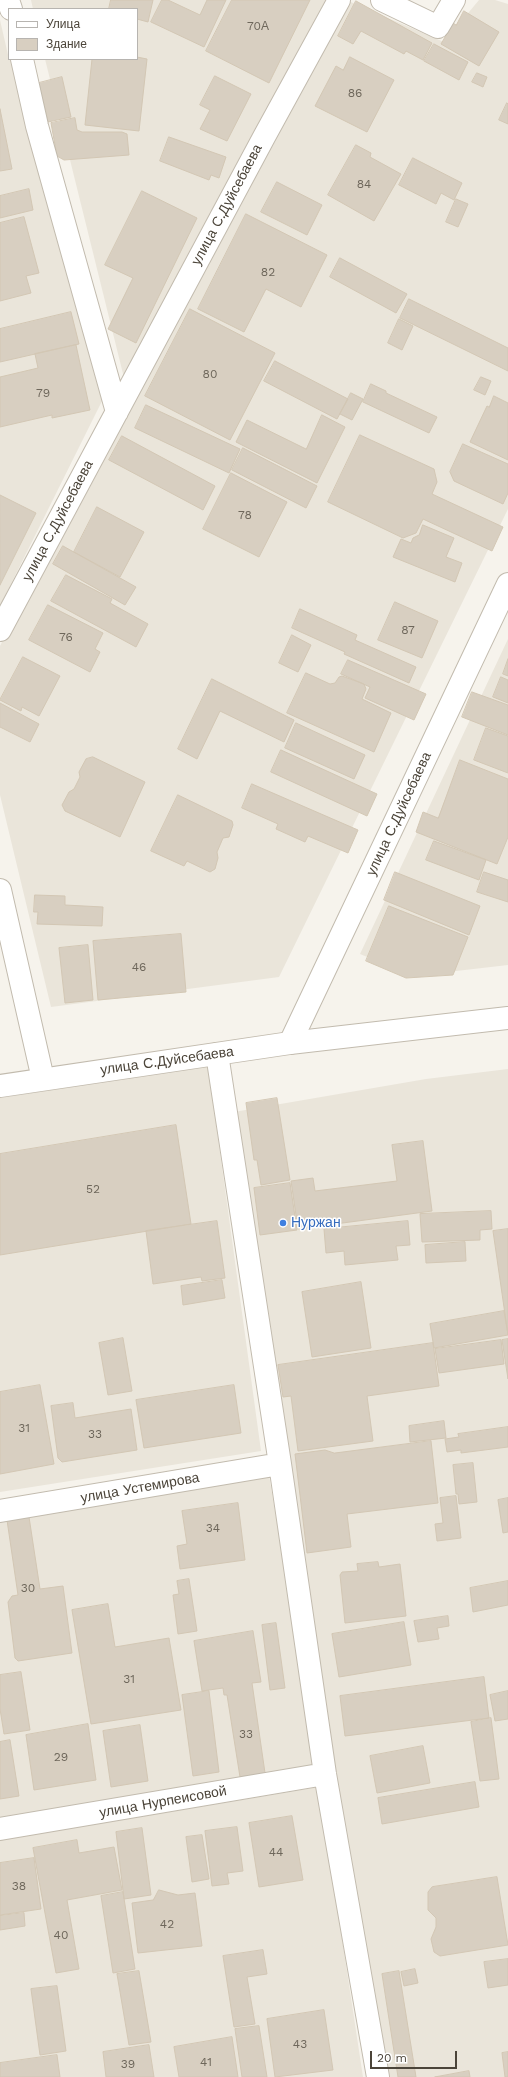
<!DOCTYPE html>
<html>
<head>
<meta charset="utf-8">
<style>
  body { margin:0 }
  #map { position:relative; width:508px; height:2077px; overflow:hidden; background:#f6f3ec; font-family:"Work Sans",sans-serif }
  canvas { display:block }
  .legend { position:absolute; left:8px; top:8px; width:130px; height:52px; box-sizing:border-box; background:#fff; border:1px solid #b7b4b0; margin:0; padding:5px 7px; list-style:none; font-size:12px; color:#4b4439 }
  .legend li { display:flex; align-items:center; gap:8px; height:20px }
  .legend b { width:20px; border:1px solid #b7b4b0 }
  .scale { position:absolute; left:370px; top:2051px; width:87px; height:18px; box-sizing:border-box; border:2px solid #4b4439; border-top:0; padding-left:5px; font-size:12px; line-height:14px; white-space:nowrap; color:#4b4439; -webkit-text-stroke:3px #fff; paint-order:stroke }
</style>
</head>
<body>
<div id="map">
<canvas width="508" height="2077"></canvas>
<ul class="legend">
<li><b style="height:5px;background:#fff"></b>Улица</li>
<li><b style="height:11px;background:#d8cfc1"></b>Здание</li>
</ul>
<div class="scale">20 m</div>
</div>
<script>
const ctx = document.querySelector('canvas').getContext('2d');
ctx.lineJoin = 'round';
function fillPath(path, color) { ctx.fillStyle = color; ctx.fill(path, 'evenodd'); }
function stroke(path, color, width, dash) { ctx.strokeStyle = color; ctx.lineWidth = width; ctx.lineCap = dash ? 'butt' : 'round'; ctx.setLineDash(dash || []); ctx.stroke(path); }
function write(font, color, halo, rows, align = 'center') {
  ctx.font = font + ' "Work Sans",sans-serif'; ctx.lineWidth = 3; ctx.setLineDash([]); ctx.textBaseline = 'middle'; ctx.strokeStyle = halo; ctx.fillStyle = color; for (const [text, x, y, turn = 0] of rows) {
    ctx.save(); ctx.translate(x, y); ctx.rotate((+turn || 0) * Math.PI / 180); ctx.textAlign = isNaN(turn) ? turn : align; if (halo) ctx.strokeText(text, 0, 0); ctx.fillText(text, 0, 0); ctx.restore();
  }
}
const residential = new Path2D(`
  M31,0H346L444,42L479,0H495L508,4V509L279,977L51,1007L0,795V646L128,394L45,59H137V9H33Z
  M0,20L9,59H11L103,399L0,606Z
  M508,639V965L413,976L360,954Z
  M208,1065L261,1451L0,1492V1098Z
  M508,1069V2077H379L228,1113L426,1079Z
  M267,1463L318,1770L0,1821V1507Z
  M319,1787L363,2077H0V1840Z`);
const building = new Path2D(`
  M111,0H153L148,22L137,19V9H109Z
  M162,0H168L200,15L207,0H226L204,47L151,22Z
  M232,0H310L269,83L206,51Z
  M356,1L432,43L423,60L406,51L404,54L361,31L353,44L338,36Z
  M464,11L499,32L479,66L441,44L453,23L456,25Z
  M434,44L468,62L459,80L424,61Z
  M137,57L147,59L139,131L85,125L92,59H137Z
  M350,57L394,80L367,132L315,106L336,66L343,70Z
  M477,73L487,77L483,87L472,82Z
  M215,76L251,94L227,141L200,129L210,110L200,105Z
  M62,77L71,117L48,122L39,83Z
  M507,103L508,104V124L499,120Z
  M0,109L12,169L0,171Z
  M75,118L77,130L82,132H122L127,134L129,155L64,160L57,156L51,123Z
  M169,137L226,157L219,178L211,175L209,180L160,161Z
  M356,145L371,153L370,157L401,174L374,221L328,195Z
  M413,158L462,183L454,200L441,193L436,204L399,185Z
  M277,182L322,205L307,235L261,212Z
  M29,189L33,210L0,218V196Z
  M142,191L197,218L136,343L108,329L133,278L105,265Z
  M456,199L468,204L458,227L446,222Z
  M246,214L327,255L301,307L266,289L244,332L198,309Z
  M24,217L39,273L26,276L31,293L0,301V223Z
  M340,258L407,294L396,313L330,277Z
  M409,299L508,348V371L400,318Z
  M190,309L275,353L230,440L145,396Z
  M71,312L79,344L0,362V329Z
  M399,319L413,326L402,350L388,343Z
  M76,345L90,410L52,418V415L0,427V377L38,368L35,354Z
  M275,361L348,399L337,419L264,381Z
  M481,377L491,381L485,395L474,390Z
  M371,384L386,391V393L437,417L429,433L363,402Z
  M351,393L363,399L352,420L340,414Z
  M494,396L508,403V460L470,442L487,406L489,407Z
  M146,405L240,449L229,473L135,428Z
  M322,415L345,427L317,483L236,442L247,420L306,449Z
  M360,435L434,469L437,482L432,494L503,527L492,551L423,519L416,533L403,538L328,502Z
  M122,436L215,486L203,510L109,460Z
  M463,444L508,464V493L503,504L454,481L450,472Z
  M243,448L317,486L306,508L232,470Z
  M231,473L287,502L259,557L203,529Z
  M0,495L36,513L0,585Z
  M97,507L144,532L120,577L74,552Z
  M423,525L454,538L446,557L462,563L455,582L393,557L401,539L411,543L413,538L419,535Z
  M63,546L136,587L125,605L53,564Z
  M66,575L112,599L110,603L148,624L136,647L51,601Z
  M395,602L438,621L422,658L378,640Z
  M48,605L103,633L95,649L100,652L90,672L29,640Z
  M300,609L357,635L355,640L416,667L409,683L344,654L345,652L292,628Z
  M292,635L311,645L298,672L279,663Z
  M23,657L60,676L39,716L22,707L21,711L0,700Z
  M508,659V676L503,674Z
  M348,660L426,694L414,720L365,698L370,687L341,674Z
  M306,673L330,684L335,683L339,677L342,676L364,684L366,689L362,699L391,713L374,752L287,713Z
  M501,677L508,680V703L493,697Z
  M212,679L294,720L284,742L220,711L197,759L178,749Z
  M472,692L508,705V735L462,717Z
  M0,703L39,724L30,742L0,727Z
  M296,723L365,755L354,779L285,748Z
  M486,728L508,736V773L474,760Z
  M281,750L377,794L367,816L271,772Z
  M93,757L145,782L120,837L65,811L62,805L69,792L74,789L80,777L79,772L86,759Z
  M460,760L508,779V837L497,864L416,832L423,812L438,818Z
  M252,784L358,830L348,853L308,836L305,842L276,829L278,824L242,808Z
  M178,795L232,821L233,825L229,837L223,838L217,852L218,858L215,869L210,872L187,861L184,866L151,851Z
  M434,841L486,860L479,880L426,860Z
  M395,872L480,906L469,935L384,900Z
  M484,872L508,880V902L477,892Z
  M35,895L65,896V905L103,907L102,926L37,924L38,912H34Z
  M389,906L468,937L453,975L406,978L366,961Z
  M181,934L186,992L98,1000L93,941Z
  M88,945L93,1000L65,1003L59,948Z
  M277,1098L290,1180L261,1185L257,1160H254L246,1103Z
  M176,1125L191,1224L0,1255V1154Z
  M423,1141L432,1211L298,1229L291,1181L313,1178L315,1191L397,1181L392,1145Z
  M290,1183L297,1230L260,1235L254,1188Z
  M491,1211L492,1229L480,1230V1240L422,1242L420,1214Z
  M217,1221L225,1278L202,1281L201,1277L153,1284L146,1231Z
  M408,1221L410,1245L396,1246L398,1260L345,1265L344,1251L326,1253L324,1229Z
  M508,1229V1335L493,1231Z
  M465,1242L466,1261L426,1263L425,1245Z
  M222,1280L225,1298L183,1305L181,1286Z
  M361,1282L371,1348L312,1357L302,1292Z
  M504,1311L508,1335L434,1348L430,1324Z
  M123,1338L132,1391L108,1395L99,1343Z
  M508,1339V1379L502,1340Z
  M501,1340L504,1364L439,1373L435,1349Z
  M433,1343L439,1386L367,1396L373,1441L298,1451L291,1396L283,1397L278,1365Z
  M40,1385L54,1464L0,1474V1392Z
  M234,1385L241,1433L144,1448L136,1400Z
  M73,1403L75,1418L131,1409L137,1450L62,1462L58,1458L51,1406Z
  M444,1421L446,1438L410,1442L409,1426Z
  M508,1427V1447L461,1453V1450L447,1452L445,1439L459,1437L458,1434Z
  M431,1441L438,1503L347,1514L351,1547L307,1553L295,1454L325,1450L334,1453Z
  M473,1463L477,1502L459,1504L458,1494H456L453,1465Z
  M456,1496L461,1538L437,1541L435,1524L443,1523L440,1498Z
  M508,1498V1532L503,1533L498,1500Z
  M238,1503L245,1560L180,1569L177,1546L187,1544L182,1511Z
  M29,1517L40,1589L63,1586L72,1653L18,1661L15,1658L8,1602L12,1596L18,1595L7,1520Z
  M378,1562L379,1567L400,1564L406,1616L345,1623L340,1575L342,1572L358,1571L357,1564Z
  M189,1579L197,1631L178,1634L173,1595L179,1594L177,1581Z
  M508,1581V1605L473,1612L470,1588Z
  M108,1604L115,1647L169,1638L181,1710L91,1724L72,1610Z
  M448,1616L449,1626L437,1628L439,1639L418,1642L414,1621Z
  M404,1622L411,1665L339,1677L332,1634Z
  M276,1623L285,1688L270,1690L262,1625Z
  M253,1631L261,1682L252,1683L265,1773L240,1777L227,1695H224L223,1688L202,1691L194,1641Z
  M21,1672L30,1730L4,1734L0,1709V1675Z
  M484,1677L489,1718L345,1736L340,1696Z
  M209,1691L219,1772L193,1776L182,1695Z
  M508,1691V1719L495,1721L490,1695Z
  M491,1718L499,1779L480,1781L471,1722Z
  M88,1724L96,1780L34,1790L26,1735Z
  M140,1725L148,1781L111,1787L103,1731Z
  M10,1740L19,1796L0,1799V1742Z
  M423,1746L430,1783L377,1793L370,1756Z
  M475,1782L479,1807L382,1824L378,1798Z
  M292,1816L303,1880L259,1887L249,1823Z
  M237,1827L243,1871L227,1873L229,1884L212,1886L205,1831Z
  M142,1828L151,1895L124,1899L116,1832Z
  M202,1835L209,1879L192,1882L186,1837Z
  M77,1840L79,1853L114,1847L122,1890L67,1900L79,1969L56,1973L33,1848Z
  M34,1858L41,1909L0,1915V1863Z
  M497,1877L508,1945L440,1956L434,1952L431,1939L436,1927V1918L428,1910V1892L432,1887Z
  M159,1890L178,1895L195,1893L202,1946L138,1953L132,1903L153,1900Z
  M123,1892L135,1969L113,1973L101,1896Z
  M24,1913L25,1926L0,1930V1916Z
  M263,1950L267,1974L247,1977L255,2024L234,2027L223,1956Z
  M508,1959V1985L488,1988L484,1962Z
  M415,1969L418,1983L404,1986L401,1972Z
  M139,1971L151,2042L129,2045L117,1974Z
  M399,1971L416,2077H398L382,1974Z
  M57,1986L66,2051L40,2055L31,1989Z
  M324,2010L333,2070L275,2077L267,2019Z
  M259,2026L267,2077H242L235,2029Z
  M232,2037L238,2077H179L174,2047Z
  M149,2045L154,2077H106L103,2052Z
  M508,2052V2077H505L502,2053Z
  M57,2055L60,2077H0V2063Z
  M469,2071L470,2077H435Z`);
const minor = new Path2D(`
  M8,0L11,9
  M382,0L438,27L454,0
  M22,59L37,126L117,412
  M0,630L264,137L339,0
  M0,890L43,1079
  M290,1043L508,584
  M217,1054L280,1464L325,1774L378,2077
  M0,1511L280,1464
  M0,1829L325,1774`);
const tertiary = new Path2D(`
  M0,1086L290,1043L508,1018`);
const markers = [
  [283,1223,4,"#3f7fe0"]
];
const numberNames = [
  ["70А",258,26],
  ["86",355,93],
  ["84",364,184],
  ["82",268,272],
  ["80",210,374],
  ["79",43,393],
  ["78",245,515],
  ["87",408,630],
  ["76",66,637],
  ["46",139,967],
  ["52",93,1189],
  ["31",24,1428],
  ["33",95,1434],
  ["34",213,1528],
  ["30",28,1588],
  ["31",129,1679],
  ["33",246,1734],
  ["29",61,1757],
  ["44",276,1852],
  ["38",19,1886],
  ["42",167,1924],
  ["40",61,1935],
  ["43",300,2044],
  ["41",206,2062],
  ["39",128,2064]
];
const streetNames = [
  ["улица С.Дуйсебаева",227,205,-62],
  ["улица С.Дуйсебаева",58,521,-62],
  ["улица С.Дуйсебаева",399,814,-65],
  ["улица С.Дуйсебаева",167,1061,-8],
  ["улица Устемирова",140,1488,-10],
  ["улица Нурпеисовой",163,1802,-10]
];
const shopNames = [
  ["Нуржан",291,1223]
];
fillPath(residential, '#eae5da');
fillPath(building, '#d8cfc1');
stroke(building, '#d3c7b4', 1);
stroke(minor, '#c2bbae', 24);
stroke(tertiary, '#c2bbae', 24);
stroke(minor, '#fff', 22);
stroke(tertiary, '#fff', 22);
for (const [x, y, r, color] of markers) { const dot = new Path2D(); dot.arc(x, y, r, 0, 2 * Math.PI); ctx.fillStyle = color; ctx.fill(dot); stroke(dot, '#fff', 1.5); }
write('12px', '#6e675b', null, numberNames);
write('14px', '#4b4439', '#fff', streetNames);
write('14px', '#366cbe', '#fff', shopNames, 'left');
</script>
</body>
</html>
